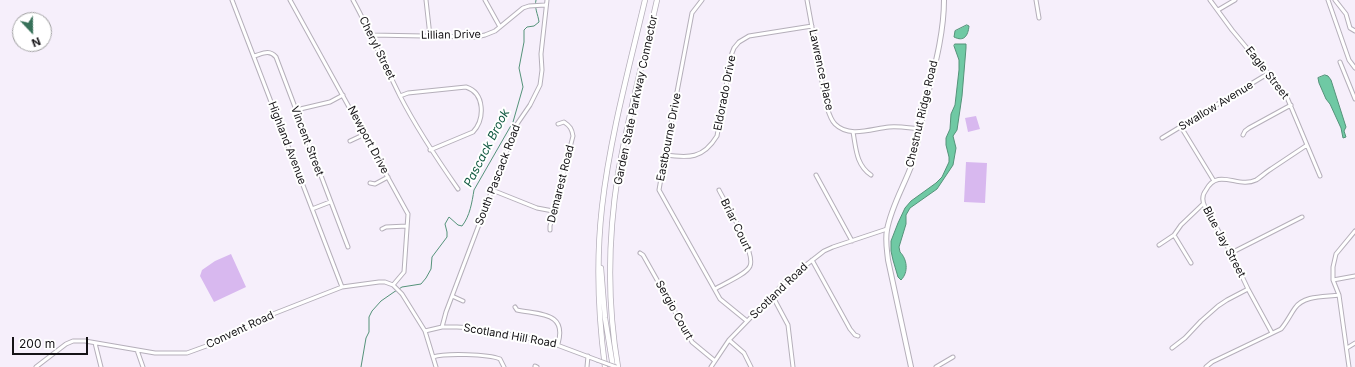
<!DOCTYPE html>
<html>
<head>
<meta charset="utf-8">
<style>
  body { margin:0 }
  #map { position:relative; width:1355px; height:367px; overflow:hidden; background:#f6effb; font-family:Inter,sans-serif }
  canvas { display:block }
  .north { position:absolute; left:12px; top:12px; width:40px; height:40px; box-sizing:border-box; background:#fff; border:1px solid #a1a1a2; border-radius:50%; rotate:158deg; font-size:11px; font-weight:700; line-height:16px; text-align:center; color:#151316 }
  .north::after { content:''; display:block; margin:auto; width:14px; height:18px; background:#377159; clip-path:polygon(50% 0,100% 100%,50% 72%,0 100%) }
  .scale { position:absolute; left:12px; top:337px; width:76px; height:18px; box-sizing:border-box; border:2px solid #151316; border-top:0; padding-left:5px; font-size:12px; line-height:14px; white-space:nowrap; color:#151316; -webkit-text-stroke:3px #fff; paint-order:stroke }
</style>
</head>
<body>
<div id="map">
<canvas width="1355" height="367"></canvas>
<div class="north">N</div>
<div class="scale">200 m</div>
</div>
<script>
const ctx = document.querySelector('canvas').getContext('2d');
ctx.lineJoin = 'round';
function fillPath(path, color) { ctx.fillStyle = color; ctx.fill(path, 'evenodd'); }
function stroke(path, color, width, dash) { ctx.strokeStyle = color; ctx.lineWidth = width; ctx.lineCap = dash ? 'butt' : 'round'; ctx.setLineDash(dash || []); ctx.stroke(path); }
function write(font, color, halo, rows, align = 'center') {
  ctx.font = font + ' Inter,sans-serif'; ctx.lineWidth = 4; ctx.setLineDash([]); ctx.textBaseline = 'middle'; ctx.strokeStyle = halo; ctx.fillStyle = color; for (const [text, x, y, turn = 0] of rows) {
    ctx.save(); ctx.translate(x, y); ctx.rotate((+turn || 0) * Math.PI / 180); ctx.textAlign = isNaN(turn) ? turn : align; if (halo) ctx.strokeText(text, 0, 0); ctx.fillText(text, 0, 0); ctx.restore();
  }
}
const green = new Path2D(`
  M976,116L980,129L968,132L965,118Z
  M966,162L987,163L985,203L964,202Z
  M231,254L246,287L214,302L200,276L202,270L215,261Z`);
const water = new Path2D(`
  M967,25L969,26C968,36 964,42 954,37L955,31Z
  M955,44H966V48L962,96L957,130L953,136L956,148L953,165L937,189L910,208L906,215V224L899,247L900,252C907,259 909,272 901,280L898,277L893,260L891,251V241L898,223L905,208L911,201L936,183L942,177L949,162V157L946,145V138L950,129L951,114L955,105L959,70V60L954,46Z
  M1325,75L1328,76L1331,80L1346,127L1344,131L1346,137L1343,138L1341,128L1330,104L1326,99L1319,83L1318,78Z`);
const stream = new Path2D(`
  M361,367L366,338L369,332V317L372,311L381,301L394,292L402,287L421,284L426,278L431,269L432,257L447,237V232L445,224L449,217L458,225L462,226C470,216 472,202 474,190L513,122L523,87L519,68L524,42V30L527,27L534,26L539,22C538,14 534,8 536,0`);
const minor = new Path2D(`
  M232,0L342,287
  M290,0L408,214L404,272L393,285
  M353,0C370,31 384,64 400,96C417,129 437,159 458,189
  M426,0L430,36
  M485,0L500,27
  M702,0L692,13L665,155L659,190L720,299L747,321
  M807,0L826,104C828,110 830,119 835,124C849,138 871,129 889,127C899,126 909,128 920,129
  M1036,0L1039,18
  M1210,0L1232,30L1286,95L1320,176
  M1328,0L1349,60L1355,68
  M1335,0L1346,14L1350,28L1355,31
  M1218,10L1235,0
  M372,35L476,37L485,35L495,31L523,8L529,6L545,5
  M254,56C262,54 269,49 276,57L348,247
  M1340,62L1355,99
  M400,96L408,93L466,87C485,93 485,119 473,132L430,150
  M296,110L330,102L343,95
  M1181,127L1214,181
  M853,132C856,148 856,165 871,175
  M1243,135L1245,131L1249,128L1291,105
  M1162,138L1269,73
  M350,141L365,134
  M665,155C689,158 703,159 717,136L732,53L734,48L739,42L749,36L812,26
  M816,175L852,241
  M370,183L375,184L388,177
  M492,190L537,208L553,211
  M312,209L330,202
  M382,229L386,227L407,226
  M550,230V226L573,136C572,129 570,126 564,122L558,124
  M1174,235L1191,263
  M1159,245L1174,235L1181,225L1203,204
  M640,253L643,255L692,342L715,361
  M1231,253L1302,217
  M812,260L850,329L855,335L858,336
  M1333,280L1355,276
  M715,289C723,284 747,274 750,266C756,253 726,204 719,190
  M772,295L788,325L793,367
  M452,296L463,301
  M515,307L517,310C541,315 567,312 558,344
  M442,327L446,312L517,124L530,105L540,85L542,70L541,54L547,0
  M425,331L442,327H457L474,328L549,342L597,360
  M1272,333L1248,289L1231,253L1205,207C1202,201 1202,195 1206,190C1218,167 1238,189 1256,180C1261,177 1266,172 1271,169C1283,161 1295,153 1307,145
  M729,340L744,353L751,367
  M95,343L101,367
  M1172,348L1185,338L1201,321L1218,306L1227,300L1248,289
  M1347,348L1355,343
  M137,350L143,367
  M433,357C445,353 488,354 500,359L504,367
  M535,366L537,367
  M36,367L66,344L73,341H85L155,353H187L209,345L273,314L342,287L379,282H385L393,285L402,294L425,331L436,367
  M587,367L588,356
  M711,367L729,340L784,283L806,265L824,251L833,247L887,229
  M936,367L953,357
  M1206,367L1212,362L1281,329C1287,322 1290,315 1295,308C1304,295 1325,297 1339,295
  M1349,367L1339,295L1333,280V267L1336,254L1355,231`);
const major = new Path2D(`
  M911,367L888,260C887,250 885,240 887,230C891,207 904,186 912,164C918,144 921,122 926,102C934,69 944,34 944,0`);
const highway = new Path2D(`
  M601,268L605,318L613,367
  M605,367C598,314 596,260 602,207C610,137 629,68 645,0
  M618,367C607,303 608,238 618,174C628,116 644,58 657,0`);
const minorBridge = new Path2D(`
  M597,360L616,367`);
const streetNames = [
  ["Lillian Drive",451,35,-1],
  ["Cheryl Street",377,48,64],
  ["Lawrence Place",821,70,78],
  ["Eagle Street",1267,73,52],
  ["Eldorado Drive",725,93,-79],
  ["Garden State Parkway Connector",636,100,-78],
  ["Swallow Avenue",1216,106,-31],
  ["Chestnut Ridge Road",922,114,-77],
  ["Eastbourne Drive",669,137,-79],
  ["Newport Drive",368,140,62],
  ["Vincent Street",307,141,69],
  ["Highland Avenue",287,143,69],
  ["South Pascack Road",498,175,-69],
  ["Demarest Road",561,184,-76],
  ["Briar Court",736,225,64],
  ["Blue Jay Street",1224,242,62],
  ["Scotland Road",779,291,-44],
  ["Sergio Court",674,310,61],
  ["Convent Road",240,330,-25],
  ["Scotland Hill Road",510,336,10]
];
const waterNames = [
  ["Pascack Brook",487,148,-63]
];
fillPath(green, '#d8b8ef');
fillPath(water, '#6fc9a4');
stroke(water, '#549279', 1);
stroke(stream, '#549279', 1);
stroke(minor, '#b5afba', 5);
stroke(major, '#b5afba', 6);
stroke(highway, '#b5afba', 6);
stroke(minor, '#fff', 3);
stroke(major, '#fff', 4);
stroke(highway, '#fff', 4.5);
stroke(minorBridge, '#b5afba', 5, []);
stroke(minorBridge, '#fff', 3);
write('11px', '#151316', '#fff', streetNames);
write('italic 12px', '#115a41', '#fff', waterNames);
</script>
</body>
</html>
